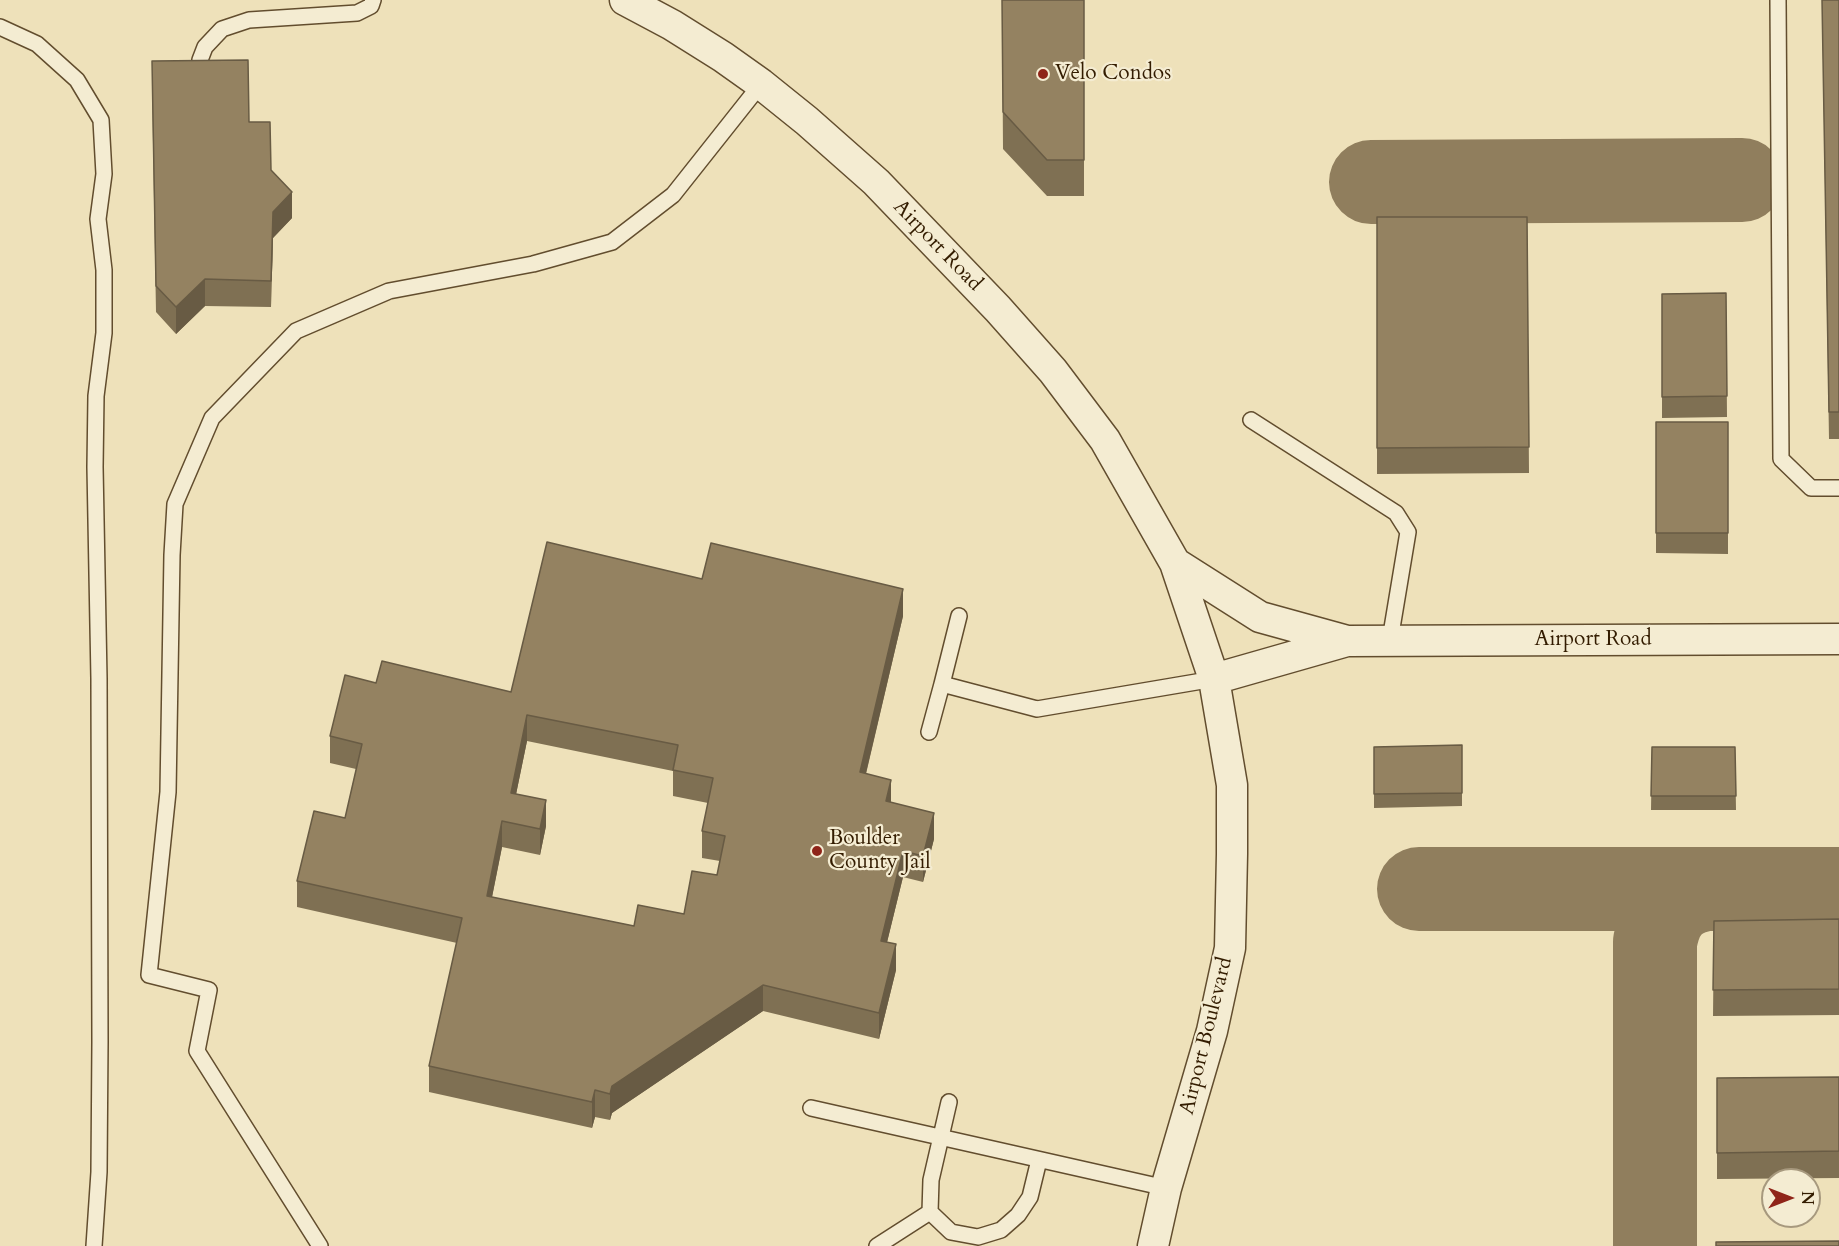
<!DOCTYPE html>
<html>
<head>
<meta charset="utf-8">
<style>
  body { margin:0 }
  #map { position:relative; width:1839px; height:1246px; overflow:hidden; background:#eee1ba; font-family:Cardo,serif }
  canvas { display:block }
  .north { position:absolute; left:1761px; top:1168px; width:60px; height:60px; box-sizing:border-box; background:#f4ecd2; border:2px solid #a7997e; border-radius:50%; rotate:90deg; font-size:16px; font-weight:700; line-height:24px; text-align:center; color:#331c00 }
  .north::after { content:''; display:block; margin:auto; width:21px; height:27px; background:#8f2418; clip-path:polygon(50% 0,100% 100%,50% 72%,0 100%) }
</style>
</head>
<body>
<div id="map">
<canvas width="1839" height="1246"></canvas>
<div class="north">N</div>
</div>
<script>
const ctx = document.querySelector('canvas').getContext('2d');
ctx.lineJoin = 'round';
function stroke(path, color, width, dash) { ctx.strokeStyle = color; ctx.lineWidth = width; ctx.lineCap = dash ? 'butt' : 'round'; ctx.setLineDash(dash || []); ctx.stroke(path); }
function fillPath(path, color) { ctx.fillStyle = color; ctx.fill(path, 'evenodd'); }
function write(font, color, halo, rows, align = 'center') {
  ctx.font = font + ' Cardo,serif'; ctx.lineWidth = 4.5; ctx.setLineDash([]); ctx.textBaseline = 'middle'; ctx.strokeStyle = halo; ctx.fillStyle = color; for (const [text, x, y, turn = 0] of rows) {
    ctx.save(); ctx.translate(x, y); ctx.rotate((+turn || 0) * Math.PI / 180); ctx.textAlign = isNaN(turn) ? turn : align; if (halo) ctx.strokeText(text, 0, 0); ctx.fillText(text, 0, 0); ctx.restore();
  }
}
const taxiway = new Path2D(`
  M1371,182L1742,180
  M1419,889H1839
  M1655,1246V942C1661,911 1673,896 1705,889`);
const service = new Path2D(`
  M1778,0L1781,459L1811,488H1839
  M0,27L37,44L77,80L101,120L104,174L98,219L104,270V333L96,396L95,467L99,679L100,1042L99,1172L94,1246
  M200,60L205,47L222,29L249,20L357,13L371,6L373,0
  M1251,420L1396,513L1408,532L1390,640
  M959,616L942,684L1037,709L1214,679
  M929,732L942,684
  M949,1102L931,1180L930,1212L951,1232L978,1237L1001,1230L1018,1215L1030,1197L1039,1160
  M811,1108L1166,1188
  M320,1246L197,1051L209,990L149,975L168,792L172,555L175,504L212,418L296,331L389,291L533,264L612,242L673,195L761,84
  M877,1246L930,1212`);
const minor = new Path2D(`
  M625,0L672,25L723,57L761,84L807,121L876,182L998,309L1053,371L1105,440L1175,563L1214,679L1232,785V854L1230,948L1212,1031L1166,1188L1153,1246
  M1175,563L1260,617L1347,641
  M1214,679L1347,641L1839,639`);
const wall = new Path2D(`
  M1002,0H1084V196H1047L1003,149Z
  M1822,0H1839V439H1829Z
  M152,88L249,122L292,218L273,238L271,307L205,306L176,334L156,312Z
  M1377,217H1527L1529,473L1377,474Z
  M1726,293L1727,417L1662,418V294Z
  M1656,422H1728V554L1656,553Z
  M702,579L903,616L866,774L891,803L934,839L923,882L903,877L887,942L896,970L879,1039L763,1011L612,1113L610,1120L595,1117L592,1128L429,1092V1066L457,943L297,907V881L345,818L356,769L330,763V736L376,683L511,692ZM527,741L673,771V796L708,803L702,831V858L720,861L717,875L684,914L634,926L492,897L502,847L540,855L546,826L516,794Z
  M1462,745V806L1374,808V747Z
  M1652,747H1735L1736,810H1651Z
  M1839,919V1015L1713,1016L1714,921Z
  M1839,1077V1178L1717,1179V1078Z`);
const shadedWall = new Path2D(`
  M292,192V218L273,238L271,307L273,212Z
  M205,279V306L176,334V307Z
  M903,589V616L860,798V772Z
  M527,715V741L511,819V793Z
  M891,780V806L886,801Z
  M546,800V826L540,855V829Z
  M934,813V839L923,882V856Z
  M502,821V847L487,922V896Z
  M903,851V877L881,967V941Z
  M896,944V970L879,1039V1013Z
  M763,985V1011L612,1113L610,1120V1094L612,1086Z
  M595,1090V1117L592,1128V1102Z`);
const building = new Path2D(`
  M1002,0H1084V160H1047L1003,112Z
  M1822,0H1839V412H1829Z
  M248,60L249,122H270L271,170L292,192L273,212L271,281L205,279L176,307L156,286L152,61Z
  M1377,217H1527L1529,447L1377,448Z
  M1726,293L1727,396L1662,397V294Z
  M1656,422H1728V533H1656Z
  M547,542L702,579L711,543L903,589L860,772L891,780L886,801L934,813L923,856L903,851L881,941L896,944L879,1013L763,985L612,1086L610,1094L595,1090L592,1102L429,1066L462,918L297,881L314,811L345,818L362,744L330,736L345,675L376,683L382,661L511,692ZM527,715L678,745L673,770L713,778L702,831L725,836L717,875L692,871L684,914L638,905L634,926L487,896L502,821L540,829L546,800L511,793Z
  M1462,745V793L1374,794V747Z
  M1652,747H1735L1736,796H1651Z
  M1839,919V989L1713,990L1714,921Z
  M1839,1077V1151L1717,1153V1078Z
  M1839,1241V1246H1716V1242Z`);
const markers = [
  [1043,74,6,"#8f2418"],
  [817,851,6,"#8f2418"]
];
const poiNames = [
  ["Velo Condos",1055,74],
  ["Boulder",829,839],
  ["County Jail",829,863]
];
const streetNames = [
  ["Airport Road",937,246,46],
  ["Airport Road",1593,640],
  ["Airport Boulevard",1207,1036,-76]
];
stroke(taxiway, '#907e5d', 84);
stroke(service, '#624d2e', 18);
stroke(minor, '#624d2e', 33);
stroke(service, '#f4ecd2', 15);
stroke(minor, '#f4ecd2', 30);
fillPath(wall, '#7f7053');
fillPath(shadedWall, '#685b44');
fillPath(building, '#948261');
stroke(building, '#685b44', 1.5);
for (const [x, y, r, color] of markers) { const dot = new Path2D(); dot.arc(x, y, r, 0, 2 * Math.PI); ctx.fillStyle = color; ctx.fill(dot); stroke(dot, '#f4ecd2', 2); }
write('21px', '#331c00', '#f4ecd2', poiNames, 'left');
write('21px', '#331c00', '#f4ecd2', streetNames);
</script>
</body>
</html>
